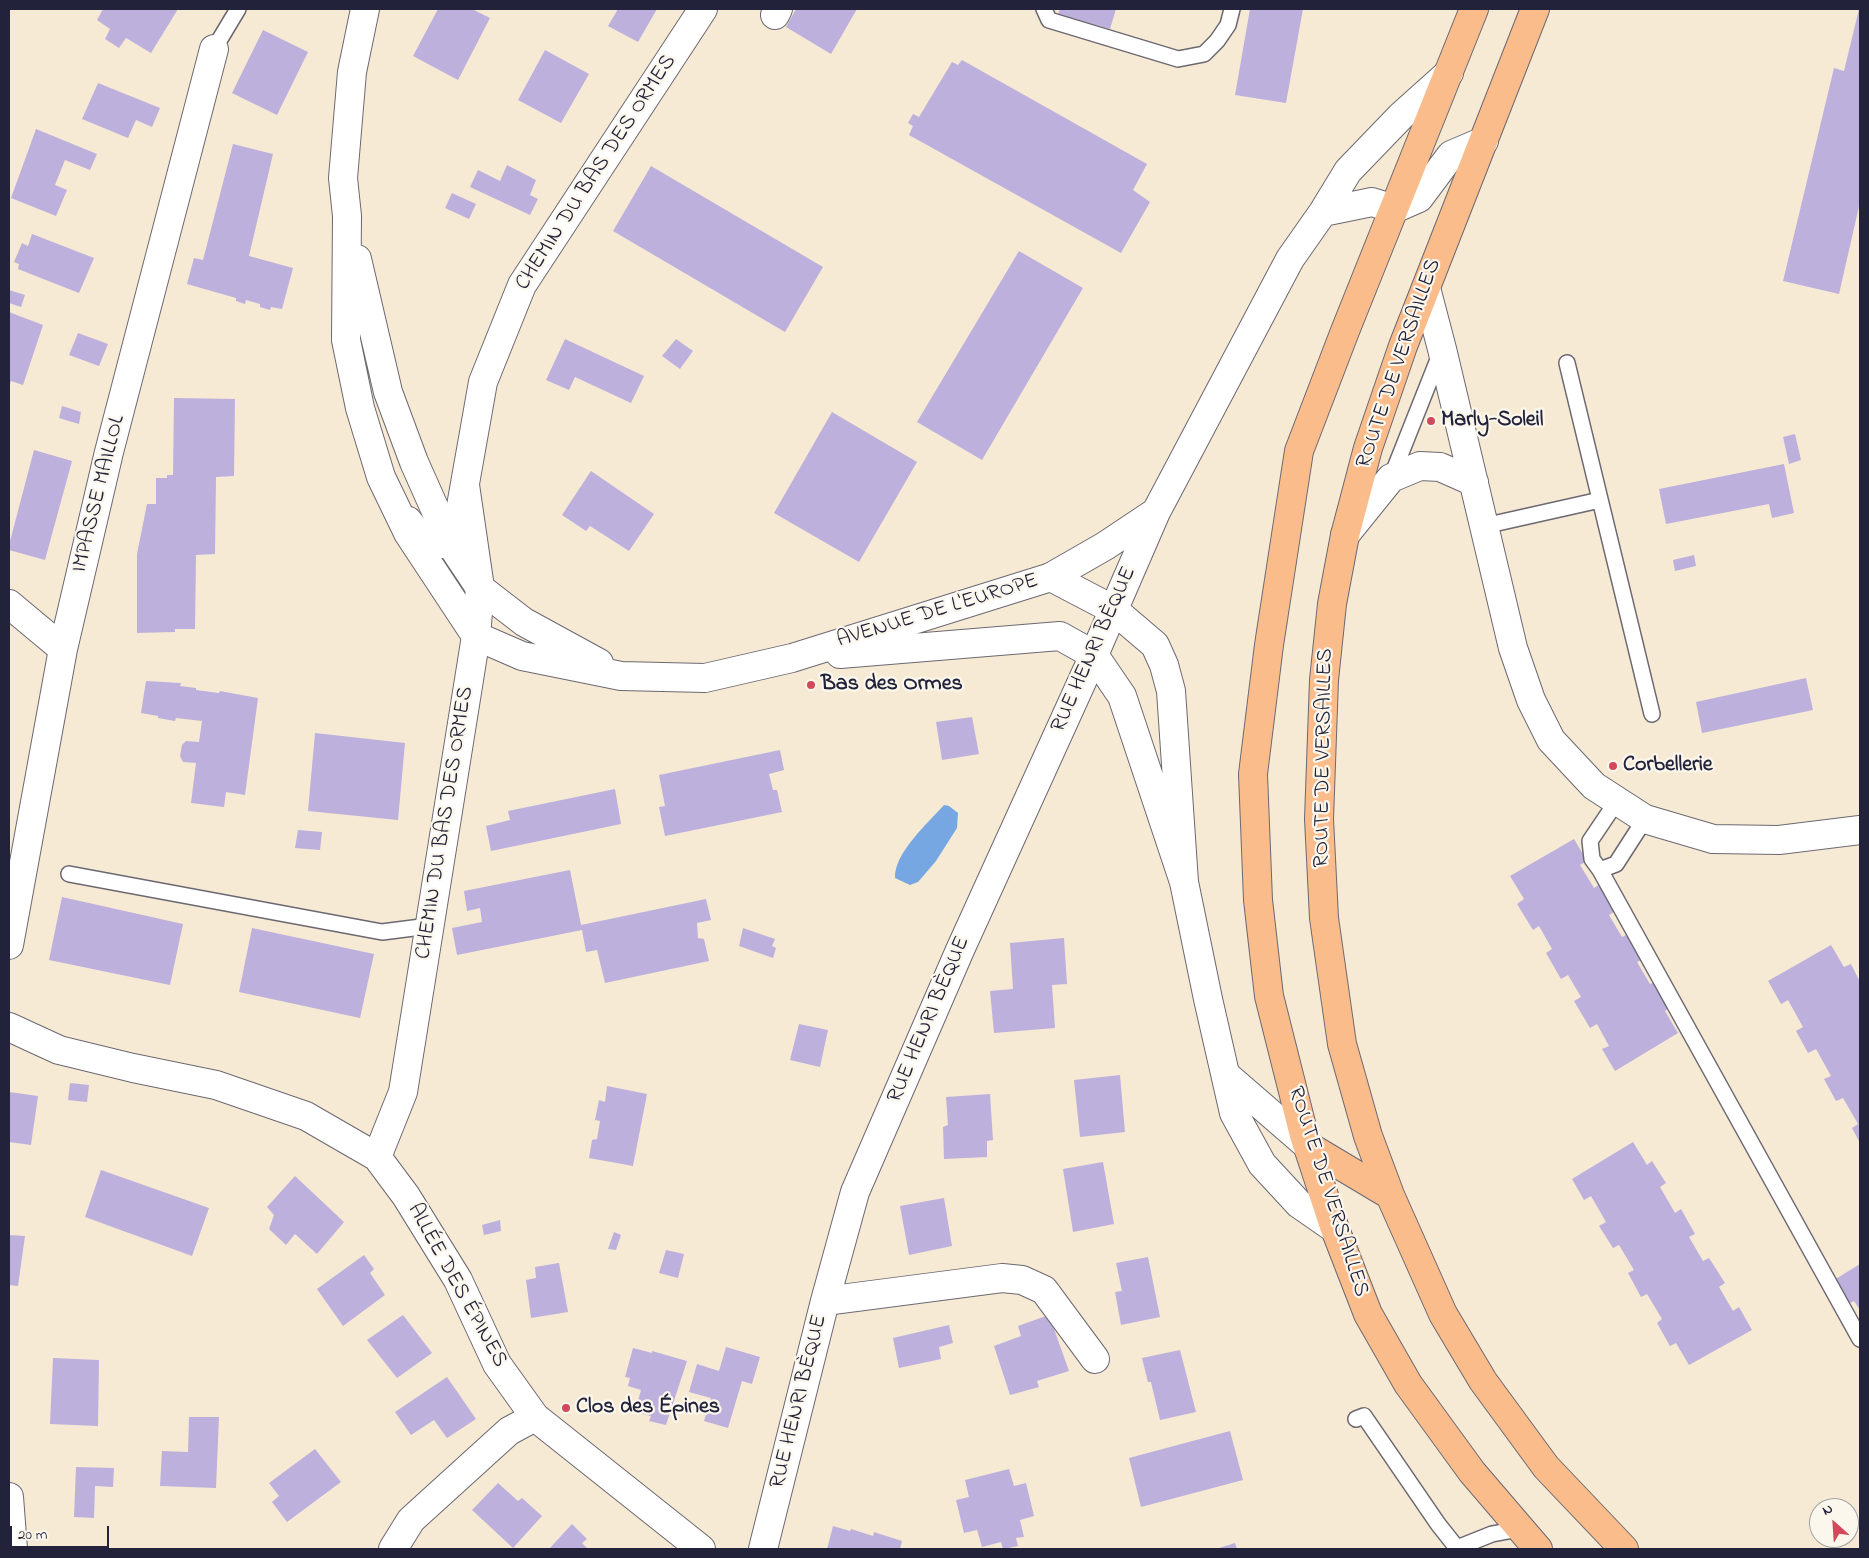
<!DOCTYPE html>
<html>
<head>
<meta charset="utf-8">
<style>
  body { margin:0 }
  #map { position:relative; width:1869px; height:1558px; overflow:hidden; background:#f6ead4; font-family:"Indie Flower",sans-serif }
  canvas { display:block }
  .frame { position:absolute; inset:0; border:10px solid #22223b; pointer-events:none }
  .north { position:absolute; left:1809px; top:1498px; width:50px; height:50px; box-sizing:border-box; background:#fbf7ec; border:1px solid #a4a2a5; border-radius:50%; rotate:334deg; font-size:14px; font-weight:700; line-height:20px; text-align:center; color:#22223b }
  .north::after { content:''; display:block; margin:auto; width:18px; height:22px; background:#d1495b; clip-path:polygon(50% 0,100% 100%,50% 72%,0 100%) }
  .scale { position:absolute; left:10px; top:1526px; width:99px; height:22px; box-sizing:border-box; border:2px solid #22223b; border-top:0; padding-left:6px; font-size:15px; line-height:18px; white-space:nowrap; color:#22223b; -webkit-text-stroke:4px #fbf7ec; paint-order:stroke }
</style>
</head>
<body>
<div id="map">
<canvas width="1869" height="1558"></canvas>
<div class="frame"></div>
<div class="north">N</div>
<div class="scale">20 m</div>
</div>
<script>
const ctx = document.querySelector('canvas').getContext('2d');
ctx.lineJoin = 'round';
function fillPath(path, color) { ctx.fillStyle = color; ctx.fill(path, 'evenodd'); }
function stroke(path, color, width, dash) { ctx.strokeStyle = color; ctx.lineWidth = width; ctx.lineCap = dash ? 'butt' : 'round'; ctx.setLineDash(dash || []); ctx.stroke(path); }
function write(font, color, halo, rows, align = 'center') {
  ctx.font = font + ' "Indie Flower",sans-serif'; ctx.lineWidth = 4.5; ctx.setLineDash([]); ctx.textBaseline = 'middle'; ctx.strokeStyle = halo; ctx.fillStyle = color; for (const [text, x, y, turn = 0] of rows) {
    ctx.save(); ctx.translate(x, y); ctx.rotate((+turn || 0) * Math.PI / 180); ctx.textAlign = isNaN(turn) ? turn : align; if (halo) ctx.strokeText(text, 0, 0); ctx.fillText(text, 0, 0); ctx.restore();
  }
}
const water = new Path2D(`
  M944,805L949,806L958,813L957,828L936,861L918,882L910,885L895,878C894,853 928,823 944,805Z`);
const building = new Path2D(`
  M103,9H178L151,53L126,38L119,48L105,39L110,29L97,20Z
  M438,9H472L490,18L458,80L413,56Z
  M618,9H657L638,42L608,26Z
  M796,9H857L831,54L786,27Z
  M1060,9H1116L1110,29L1058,14Z
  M1250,9H1303L1286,103L1235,95Z
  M1859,9L1860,202L1839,294L1783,281L1834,68L1844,71Z
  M263,30L308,52L277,115L232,93Z
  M545,50L589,74L561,123L518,100Z
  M962,60L1147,164L1133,190L1150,202L1121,253L909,135L913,126L908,123L913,114L919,117L952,62L958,65Z
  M98,83L160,108L152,127L136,120L128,138L82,119Z
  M36,129L97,154L90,170L65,160L55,185L67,190L56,216L11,198Z
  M233,144L273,154L249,256L293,268L282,309L271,307L270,310L260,307V304L246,300L245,304L236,301V298L187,284L194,258L203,260Z
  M507,165L536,180L530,195L538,199L530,215L470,187L478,170L500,181Z
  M651,166L823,267L785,332L613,231Z
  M452,193L476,204L469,219L445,208Z
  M32,234L94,258L79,293L18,269L19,264L14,262L22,243L28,246Z
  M1019,251L1083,288L982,460L917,422Z
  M9,290L25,295L21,307L9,303Z
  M9,312L43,325L23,385L11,381L9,387Z
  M78,333L108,344L99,366L69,355Z
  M565,339L644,376L631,403L575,377L569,390L546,380Z
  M676,339L693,351L680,369L662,356Z
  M174,398L235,399L234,476L216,477L215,554L196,555L195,629H175V632L137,633V554L147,504H156V478H167V475H173Z
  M62,406L81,412L79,424L59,418Z
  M832,412L917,462L859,562L774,513Z
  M1795,434L1801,460L1789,464L1783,437Z
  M34,450L72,461L45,560L9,550V545Z
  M1784,464L1794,513L1772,518L1769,504L1666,524L1659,489Z
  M591,471L654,514L629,551L590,526L586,531L562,515Z
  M1694,555L1696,566L1675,571L1673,560Z
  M1806,678L1813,710L1702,733L1696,702Z
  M146,681L181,683L180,686L196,688V690L219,693L220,691L258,698L245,795L226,792L224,807L191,803L196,763L183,762L180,756L182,745L186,741L199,742L202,721L176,718L175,721L158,718V716L141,713Z
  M972,717L979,754L942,760L936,722Z
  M315,733L405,743L398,820L308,811Z
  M780,750L784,770L769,774L773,790H777L782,812L665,836L659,807L665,806L659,775Z
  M615,789L621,824L491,851L486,826L510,820L508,811Z
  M298,830L322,832L320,850L295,848Z
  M1574,839L1587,861L1580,865L1594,888L1600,884L1615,911L1609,915L1622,937L1628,934L1643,959L1637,962L1650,984L1655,982L1670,1007L1665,1011L1678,1033L1615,1071L1602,1049L1609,1046L1597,1024L1590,1028L1574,1001L1581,997L1568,975L1561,979L1546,953L1552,949L1539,926L1533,930L1517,904L1524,899L1510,876Z
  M570,870L581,925L706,899L711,920L697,923L698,938L704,939L709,961L605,983L597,950L586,952L582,930L457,955L452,928L482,922L480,908L467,911L464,891Z
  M62,897L183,924L170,985L49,960Z
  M252,928L374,954L360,1018L239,992Z
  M743,928L775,939L772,946L776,948L773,958L739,946Z
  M1064,938L1067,984L1052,985L1055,1028L994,1033L990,991L1013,989L1010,943Z
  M1831,945L1844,967L1851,964L1860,982V990L1859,991L1860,994V1143L1852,1128L1858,1124L1843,1098L1836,1101L1824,1079L1831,1076L1816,1049L1808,1053L1796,1031L1803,1027L1788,1000L1781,1004L1768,981Z
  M799,1024L828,1030L820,1067L790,1060Z
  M1120,1075L1125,1132L1080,1137L1074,1080Z
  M70,1083L89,1085L87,1102L68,1100Z
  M607,1086L647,1094L633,1166L589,1158L592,1140L597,1139L600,1121L595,1120L599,1100L605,1102Z
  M9,1092L38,1096L31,1145L9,1142Z
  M990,1094L993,1140L987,1141V1157L944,1159L943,1127L948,1125L946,1097Z
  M1633,1142L1647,1165L1652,1161L1666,1183L1660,1187L1675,1213L1681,1209L1695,1234L1689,1237L1703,1261L1709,1258L1725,1283L1719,1287L1733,1311L1739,1307L1752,1330L1689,1365L1676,1343L1670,1346L1657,1323L1662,1319L1647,1294L1641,1297L1628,1273L1634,1270L1619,1245L1613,1248L1599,1226L1606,1222L1591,1196L1584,1200L1572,1179Z
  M1103,1162L1114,1224L1073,1232L1063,1169Z
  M101,1170L209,1208L192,1256L85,1217Z
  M295,1176L344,1222L317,1254L295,1234L286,1245L269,1229L274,1215L267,1207Z
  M944,1198L952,1246L909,1255L900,1206Z
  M500,1220L501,1231L484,1235L482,1225Z
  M614,1232L621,1235L616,1250L608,1249Z
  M9,1235L25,1236L18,1286L9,1285Z
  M666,1250L684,1254L678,1278L659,1273Z
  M364,1255L374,1269L370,1273L385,1295L343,1326L317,1289Z
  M1148,1257L1160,1317L1121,1325L1115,1292L1122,1291L1116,1263Z
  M559,1263L568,1312L531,1318L526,1280L536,1278L535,1267Z
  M1860,1264V1310L1854,1301L1848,1304L1834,1280Z
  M403,1315L432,1353L397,1378L367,1340Z
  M1049,1315L1069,1371L1037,1381L1039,1387L1010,1395L994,1346L1021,1336L1018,1326Z
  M949,1325L953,1343L939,1347L941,1359L899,1368L893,1338Z
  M726,1347L760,1357L752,1384L742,1381L728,1428L704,1421L711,1398L689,1392L697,1364L719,1371Z
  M633,1348L652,1353V1351L687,1361L666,1425L649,1421L651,1416L635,1412L641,1390L628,1386L630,1378L625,1377Z
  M1180,1350L1196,1412L1160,1420L1151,1382H1148L1142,1358Z
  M53,1358L99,1360L98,1426L50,1424Z
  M447,1377L476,1419L447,1438L434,1420L411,1435L395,1412Z
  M189,1417H219L216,1488L160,1486L162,1451L188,1452Z
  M1230,1431L1243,1480L1141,1507L1129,1458Z
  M315,1449L341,1482L287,1522L272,1502L279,1496L269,1483Z
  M76,1467L114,1468L113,1487L95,1486L94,1518L74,1517Z
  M1009,1469L1014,1486L1026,1483L1034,1516L1020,1520L1024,1537L1016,1538L1018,1546L1003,1549L1001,1542L982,1547L977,1530L964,1533L956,1500L969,1497L965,1480Z
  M498,1483L518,1501L522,1498L542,1516L513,1548L472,1510Z
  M572,1524L587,1539L582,1543L588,1549H549Z
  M833,1526L850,1531L851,1529L873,1536L874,1532L902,1541L900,1549H827Z
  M1235,1543L1237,1549H1216Z`);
const service = new Path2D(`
  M1044,9L1049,20L1178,59L1204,54L1217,41L1228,25L1232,9
  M214,49L238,9
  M1567,363L1652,714
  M1391,478L1441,352
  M1484,526L1600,500
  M1617,801L1590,841L1592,859L1600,870L1860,1339
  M1600,870L1616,864L1645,819
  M69,874L382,932L429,926
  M1356,1419L1364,1416L1438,1524L1457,1548L1492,1534L1519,1529`);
const minor = new Path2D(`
  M775,15L778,9
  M1323,212L1372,202L1394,209L1419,198L1451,155L1484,141
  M1426,288L1442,349L1513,648L1531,700L1551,740L1594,786L1645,819L1713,839L1779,840L1860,830
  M408,521L428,546L450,543L458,523L483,382L522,285L703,9
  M1345,535L1391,478L1420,466L1440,467L1474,482
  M1051,577L1105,546L1156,512
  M9,604L63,649
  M9,945L63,649L109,452L214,49
  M9,1027L59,1050L133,1068L216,1085L306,1116L377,1157L406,1196L458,1280L497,1364L535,1417L701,1549
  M377,1157L403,1092L476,636L480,588L465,485
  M825,1301L1002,1278L1022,1280L1044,1290L1095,1359
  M9,1497L13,1549
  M393,1549L411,1520L509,1431L535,1417
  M763,1549L825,1301L855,1192L960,950L1094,655L1156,512L1290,259L1323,212L1348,171L1401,116L1449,73`);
const tertiary = new Path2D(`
  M365,9L352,72L343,178L347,216L346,340L360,408L381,477L408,533L476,636L522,656L621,676L705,678L792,658L1051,577L1114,610L1155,645L1164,665L1171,691L1184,882
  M357,259L388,392L414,462L450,543L480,588L524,622L599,663
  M840,654L1060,636L1094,655L1122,696L1184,882L1208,999L1234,1113L1262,1164L1299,1204L1335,1229
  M1226,1075L1308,1146`);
const primary = new Path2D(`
  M1474,9L1345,331L1299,451L1269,645L1253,774L1258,900L1269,996L1304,1135L1335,1229L1368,1314L1408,1384L1472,1472L1538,1549
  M1535,9L1403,346L1368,448L1345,535L1332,604L1324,680L1319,819L1324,918L1342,1044L1368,1136L1390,1195L1443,1314L1483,1381L1546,1467L1624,1549
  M1308,1146L1390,1195`);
const markers = [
  [1431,421,5,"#d1495b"],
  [811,685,5,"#d1495b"],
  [1613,766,5,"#d1495b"],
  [566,1408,5,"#d1495b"]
];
const streetNames = [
  ["CHEMIN DU BAS DES ORMES",597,173,-57],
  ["ROUTE DE VERSAILLES",1400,364,-71],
  ["IMPASSE MAILLOL",100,494,-76],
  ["AVENUE DE L'EUROPE",938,612,-17],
  ["RUE HENRI BÈQUE",1095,650,-66],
  ["ROUTE DE VERSAILLES",1325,758,-89],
  ["CHEMIN DU BAS DES ORMES",446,823,-81],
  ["RUE HENRI BÈQUE",930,1020,-67],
  ["ROUTE DE VERSAILLES",1327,1192,72],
  ["ALLÉE DES ÉPINES",456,1286,61],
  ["RUE HENRI BÈQUE",800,1402,-76]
];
const poiNames = [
  ["Marly-Soleil",1441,421],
  ["Bas des Ormes",821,685],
  ["Corbellerie",1623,766],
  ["Clos des Épines",576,1408]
];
fillPath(water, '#77a7e2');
fillPath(building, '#bdb0dd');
stroke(service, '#6c6871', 18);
stroke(minor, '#6c6871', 30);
stroke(tertiary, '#6c6871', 30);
stroke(primary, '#6c6871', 30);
stroke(service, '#fff', 15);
stroke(minor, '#fff', 28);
stroke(tertiary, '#fff', 28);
stroke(primary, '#fabc8b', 28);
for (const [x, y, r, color] of markers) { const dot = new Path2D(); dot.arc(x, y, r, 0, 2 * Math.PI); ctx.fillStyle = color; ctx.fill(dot); stroke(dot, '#fbf7ec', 2); }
write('22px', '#22223b', '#fbf7ec', streetNames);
write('bold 22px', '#22223b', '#fbf7ec', poiNames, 'left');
</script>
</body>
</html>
